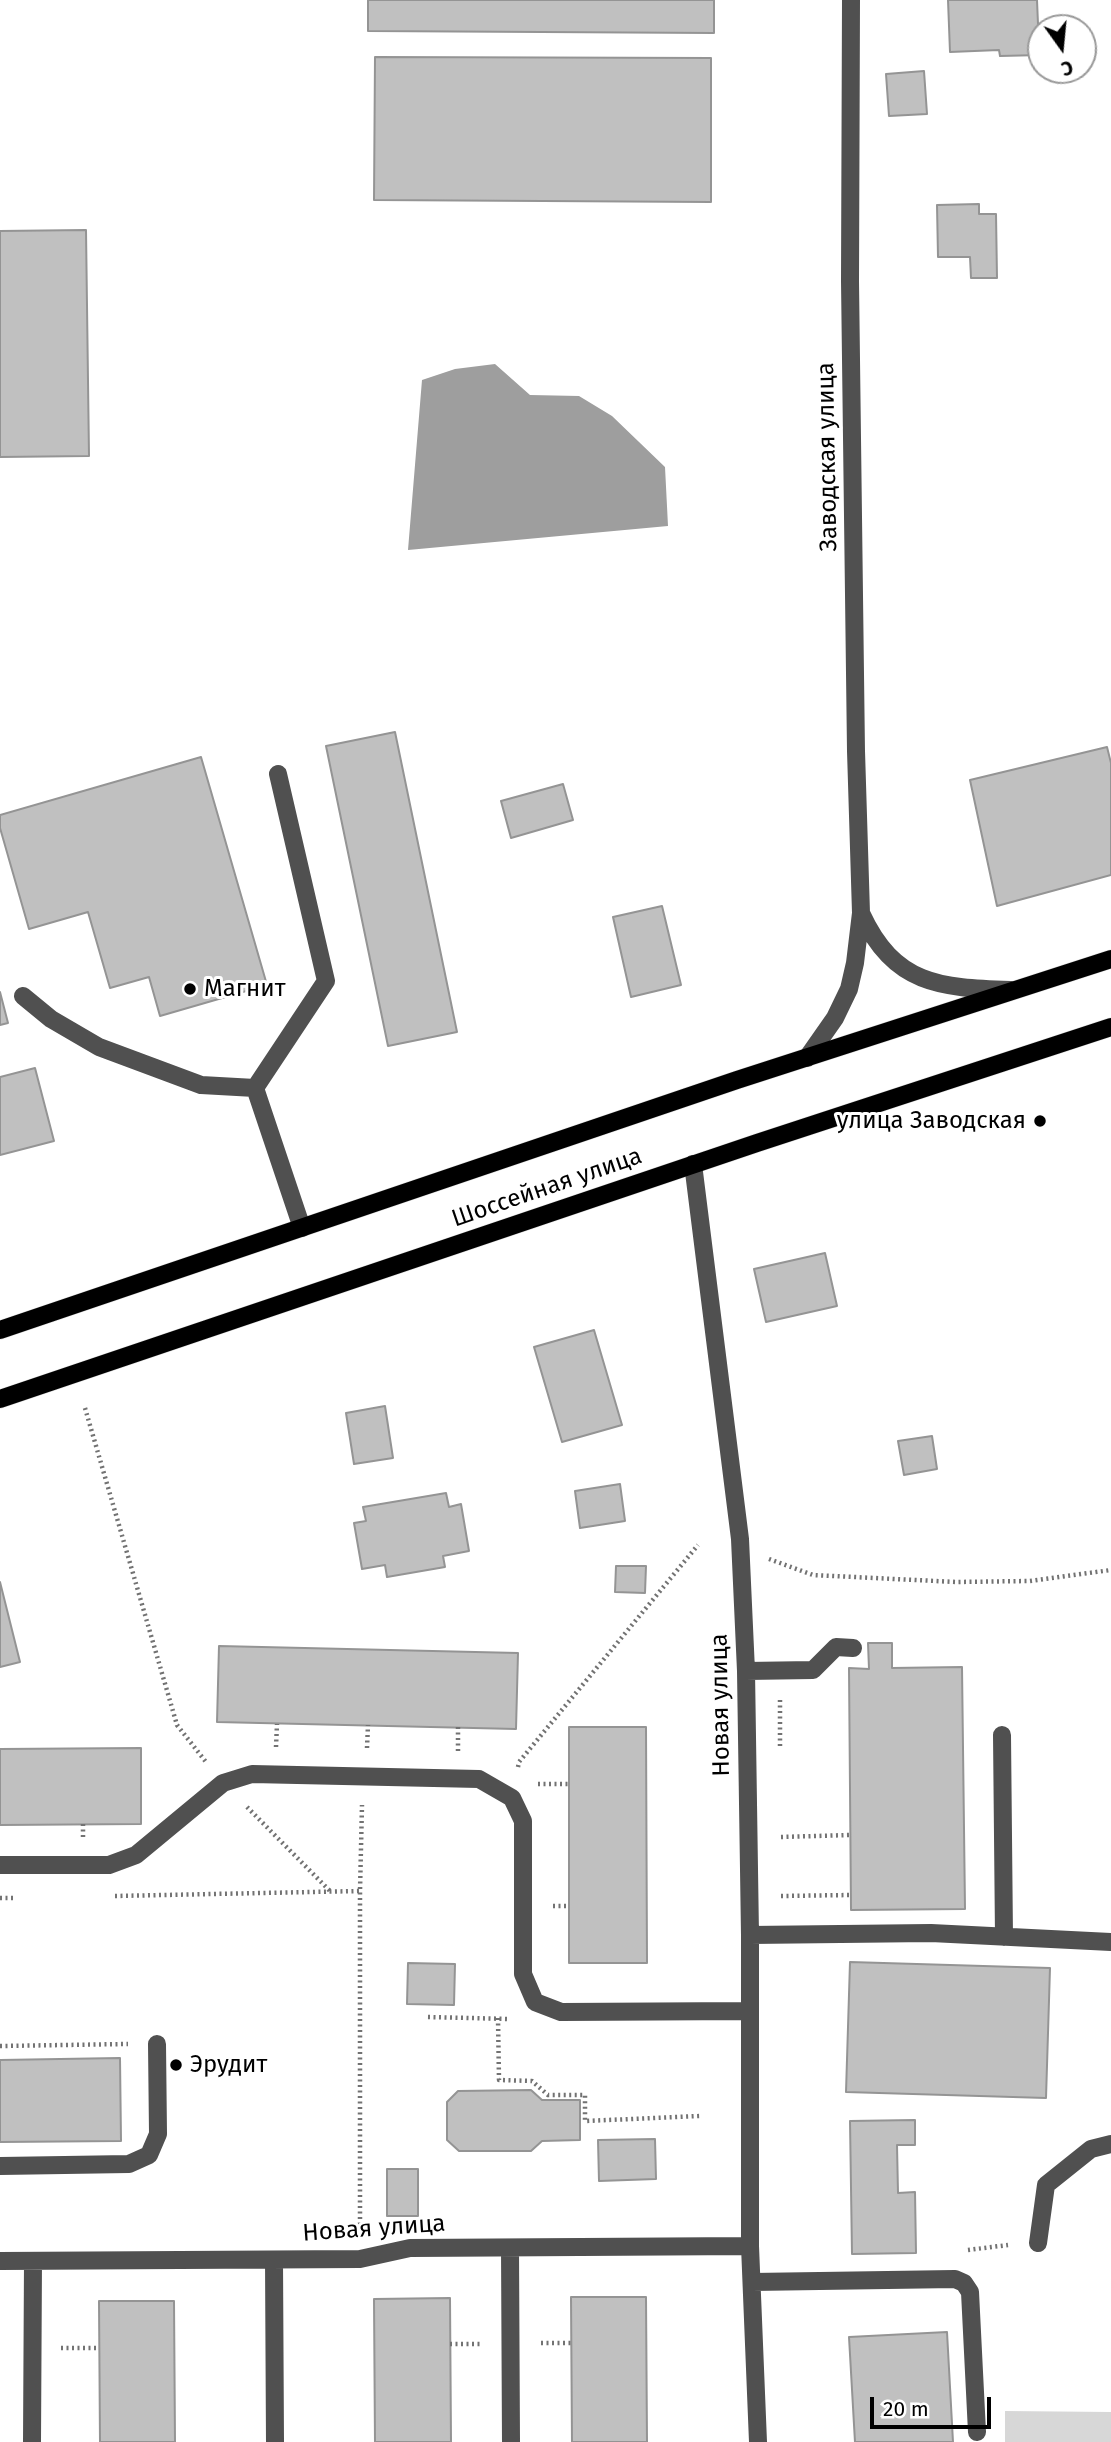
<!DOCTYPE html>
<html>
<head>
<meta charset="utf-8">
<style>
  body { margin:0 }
  #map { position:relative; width:1111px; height:2442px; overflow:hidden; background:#fff; font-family:"Fira Sans",sans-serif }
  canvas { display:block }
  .north { position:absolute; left:1027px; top:14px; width:70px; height:70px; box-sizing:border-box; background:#fff; border:2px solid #999; border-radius:50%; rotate:165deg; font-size:19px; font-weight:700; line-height:28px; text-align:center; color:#000 }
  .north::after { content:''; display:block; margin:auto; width:24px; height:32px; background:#000; clip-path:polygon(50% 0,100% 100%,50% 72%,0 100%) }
  .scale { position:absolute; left:870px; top:2397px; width:121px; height:32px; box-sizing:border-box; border:4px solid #000; border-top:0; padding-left:9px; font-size:21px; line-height:24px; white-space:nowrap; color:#000; -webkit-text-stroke:5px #fff; paint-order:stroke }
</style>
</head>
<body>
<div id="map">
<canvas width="1111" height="2442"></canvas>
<div class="north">С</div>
<div class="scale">20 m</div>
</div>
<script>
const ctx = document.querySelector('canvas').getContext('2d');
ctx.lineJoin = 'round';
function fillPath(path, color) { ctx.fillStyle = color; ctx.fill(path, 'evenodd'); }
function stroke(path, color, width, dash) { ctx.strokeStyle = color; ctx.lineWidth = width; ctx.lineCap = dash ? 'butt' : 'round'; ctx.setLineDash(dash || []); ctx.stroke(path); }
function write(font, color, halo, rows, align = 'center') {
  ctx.font = font + ' "Fira Sans",sans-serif'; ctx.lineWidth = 6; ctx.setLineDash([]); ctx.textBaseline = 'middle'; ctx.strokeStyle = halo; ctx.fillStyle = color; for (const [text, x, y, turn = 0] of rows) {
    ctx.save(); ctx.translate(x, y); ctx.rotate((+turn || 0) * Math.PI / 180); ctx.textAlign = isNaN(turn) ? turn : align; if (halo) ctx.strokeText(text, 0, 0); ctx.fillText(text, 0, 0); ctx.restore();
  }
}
const green = new Path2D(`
  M1005,2411L1111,2412V2442H1005Z`);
const water = new Path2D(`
  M495,364L530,395L579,396L612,416L665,467L668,526L408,550L422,380L455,369Z`);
const building = new Path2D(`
  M368,0H714V33L368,31Z
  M948,0H1037L1038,24L1056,23V28H1041V55L1000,56L999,50L950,52Z
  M375,57L711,58V202L374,200Z
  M924,71L927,114L889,116L886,74Z
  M979,204V214H996L997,278H971L970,257H938L937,205Z
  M86,230L89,456L0,457V231Z
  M395,732L457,1032L388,1046L326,746Z
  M1107,747L1111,763V875L997,906L970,780Z
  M201,757L267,985L160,1016L149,977L110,988L88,912L29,929L0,828V815Z
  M563,784L573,820L511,838L501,801Z
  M662,906L681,985L631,997L613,917Z
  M0,992L8,1023L0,1025Z
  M35,1068L54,1141L0,1155V1077Z
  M825,1253L837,1306L766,1322L754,1269Z
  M594,1330L622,1425L562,1442L534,1347Z
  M385,1406L393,1458L354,1464L346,1413Z
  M932,1436L937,1469L904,1475L898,1441Z
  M620,1484L625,1521L580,1528L575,1491Z
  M446,1493L449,1507L461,1504L469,1551L443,1556L445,1567L387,1577L385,1565L362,1569L354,1523L366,1521L363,1507Z
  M616,1566H646L645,1593L615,1592Z
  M0,1582L20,1662L0,1667Z
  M868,1643H892V1668L962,1667L965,1909L851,1910L849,1668L869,1669Z
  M219,1646L518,1653L516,1729L217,1722Z
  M569,1727H646L647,1963H569Z
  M141,1748V1824L0,1825V1749Z
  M850,1962L1050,1968L1046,2098L846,2092Z
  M408,1963L455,1964L454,2005L407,2004Z
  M120,2058L121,2141L0,2142V2060Z
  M531,2090L542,2100H580V2140L542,2141L531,2151H459L447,2140V2102L458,2091Z
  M915,2120V2145H897L898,2193L915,2192L916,2253L852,2254L850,2121Z
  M655,2139L656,2179L599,2181L598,2140Z
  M387,2169H418V2216H387Z
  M571,2297H646L647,2442H572Z
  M450,2298L451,2442H375L374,2299Z
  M99,2301H174L175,2442H100Z
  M947,2332L953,2442H855L849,2337Z`);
const path = new Path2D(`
  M85,1408L177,1725L206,1762
  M769,1559L813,1575L956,1582L1030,1581L1111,1570
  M780,1700V1747
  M276,1747L277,1724
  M367,1748L368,1725
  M458,1751V1727
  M518,1767L519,1762L698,1545
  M538,1784H569
  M247,1807L330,1891
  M83,1824V1838
  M781,1837L850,1835
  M115,1896L360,1891
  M781,1896L851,1895
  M0,1898H16
  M553,1906H569
  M428,2017L510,2019
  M498,2018L499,2080L532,2081L548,2095H585V2121L700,2116
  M0,2046L128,2044
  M360,2230V1891L362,1805
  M968,2250L1008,2245
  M541,2343H571
  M450,2344H483
  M61,2348H99`);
const minor = new Path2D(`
  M861,913C894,985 940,988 1011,990
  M23,996L51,1019L99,1047L201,1085L255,1088L302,1228
  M807,1058L835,1018L849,989L855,963L861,913L856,751L850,281L851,0
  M255,1088L326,981L278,774
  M693,1164L740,1539L746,1671L750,1935V2246L758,2442
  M746,1671L813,1670L836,1647L853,1648
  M1002,1735L1004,1937
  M0,1865H109L136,1855L223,1783L252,1774L479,1779L512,1798L523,1821V1974L535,2002L561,2012L749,2011
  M750,1935L931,1933L1111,1942
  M0,2166L129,2164L149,2155L158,2134L157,2044
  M1038,2243L1046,2185L1091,2149L1111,2144
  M510,2248L511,2442
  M274,2260L275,2442
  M0,2261L360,2259L410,2248L750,2246
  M752,2282L955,2279L964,2283L970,2292L977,2432
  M32,2442L33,2261`);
const major = new Path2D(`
  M0,1330L737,1080L1111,959
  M0,1399L757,1143L1111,1027`);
const markers = [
  [190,989,7,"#000"],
  [1040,1121,7,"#000"],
  [176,2065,7,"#000"]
];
const streetNames = [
  ["Заводская улица",828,457,-91],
  ["Шоссейная улица",547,1188,-19],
  ["Новая улица",721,1705,-91],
  ["Новая улица",374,2229,-4]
];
const poiNames = [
  ["Магнит",204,989],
  ["улица Заводская",1026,1121,"right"],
  ["Эрудит",190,2065]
];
fillPath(green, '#d7d7d7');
fillPath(water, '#9e9e9e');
fillPath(building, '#c0c0c0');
stroke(building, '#949494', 2);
stroke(major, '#dbdbdb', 19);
stroke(path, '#727272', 4.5, [2, 3.5]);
stroke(minor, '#505050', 18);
stroke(major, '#000', 18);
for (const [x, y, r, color] of markers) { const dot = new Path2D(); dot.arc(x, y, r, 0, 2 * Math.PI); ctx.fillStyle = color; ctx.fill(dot); stroke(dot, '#fff', 2.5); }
write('24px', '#000', '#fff', streetNames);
write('24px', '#000', '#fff', poiNames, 'left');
</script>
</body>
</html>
